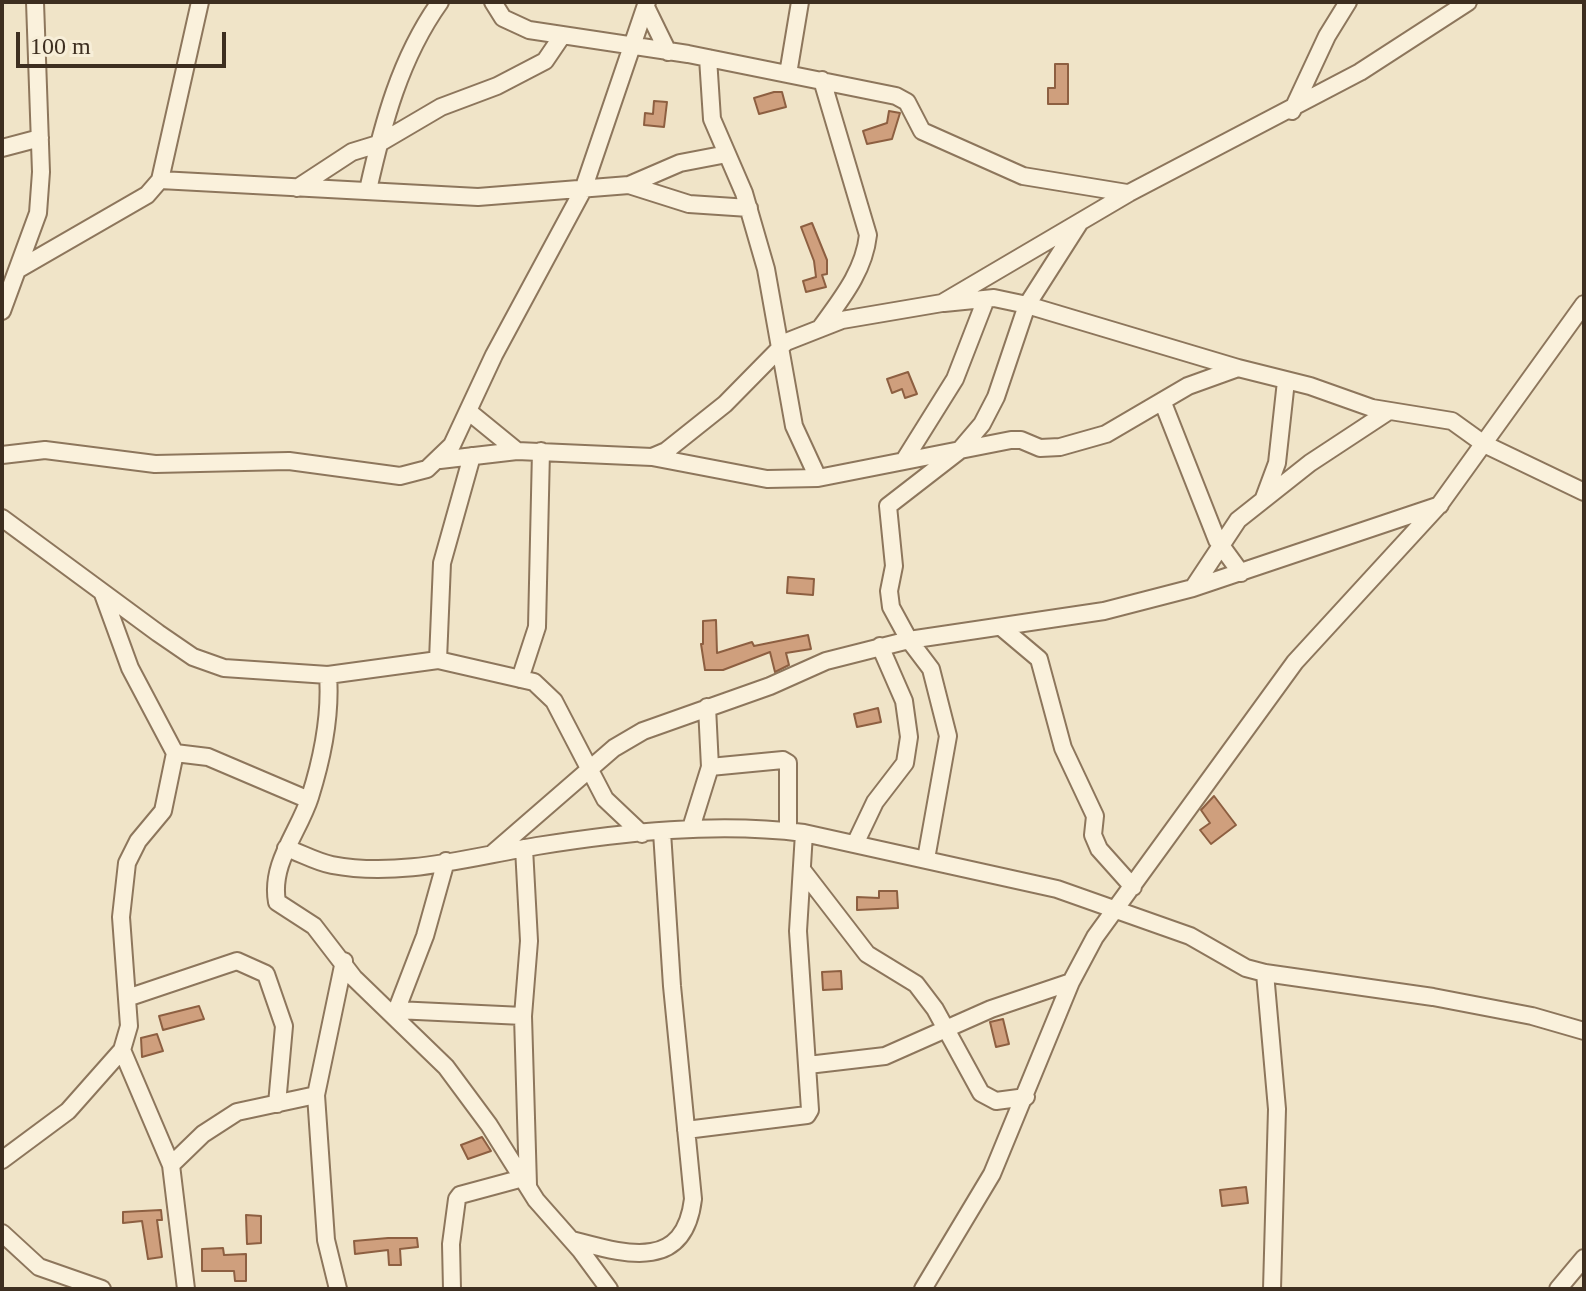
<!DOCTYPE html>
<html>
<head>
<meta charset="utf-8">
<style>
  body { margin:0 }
  #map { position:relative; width:1586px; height:1291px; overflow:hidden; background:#f0e4c8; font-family:"Times New Roman",serif }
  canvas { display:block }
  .frame { position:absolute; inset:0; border:4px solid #3d2e20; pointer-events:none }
  .scale { position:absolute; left:16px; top:32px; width:210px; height:36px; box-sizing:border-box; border:4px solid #3d2e20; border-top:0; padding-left:10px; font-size:24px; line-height:28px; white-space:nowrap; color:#3d2e20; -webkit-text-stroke:6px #f7eed8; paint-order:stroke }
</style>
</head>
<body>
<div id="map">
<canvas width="1586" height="1291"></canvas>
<div class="frame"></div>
<div class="scale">100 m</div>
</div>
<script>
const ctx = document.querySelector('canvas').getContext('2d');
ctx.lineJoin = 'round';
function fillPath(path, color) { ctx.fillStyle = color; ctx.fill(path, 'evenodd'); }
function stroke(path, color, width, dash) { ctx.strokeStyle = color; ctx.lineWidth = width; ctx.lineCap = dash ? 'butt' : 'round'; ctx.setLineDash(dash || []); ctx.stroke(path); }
const building = new Path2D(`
  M1055,64H1068V104H1048V88H1055Z
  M774,92H782L786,107L759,114L754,98Z
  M654,101L667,102L664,127L644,125L645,113L653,114Z
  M889,111L900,113L892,139L867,144L863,131L887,123Z
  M812,223L827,260V274L822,275L826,287L806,292L803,281L816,277L814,261L801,227Z
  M908,372L917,394L905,398L902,389L892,393L887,379Z
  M788,577L814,579L813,595L787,593Z
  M716,620L717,653L752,642L754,646L808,635L811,649L786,653L789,665L775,672L770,652L723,670H705L701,644H703V621Z
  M878,708L881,722L857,727L854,714Z
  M1214,796L1236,825L1211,844L1200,830L1210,823L1201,810Z
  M879,891H897L898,908L857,910V897L879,898Z
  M841,971L842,989L823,990L822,972Z
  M199,1006L204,1019L163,1030L159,1016Z
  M1003,1019L1009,1044L996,1047L990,1022Z
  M157,1034L163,1051L142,1057L141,1038Z
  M482,1137L491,1151L468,1159L461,1145Z
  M1246,1187L1248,1203L1222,1206L1220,1190Z
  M161,1210L162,1220H157L162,1257L148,1259L142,1221L123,1223V1212Z
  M246,1215L261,1216V1243L247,1244Z
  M388,1238H417L418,1247L400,1249L401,1265H389L388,1250L355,1254L354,1241Z
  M223,1248L224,1255L246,1254V1281H235L234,1271H202V1249Z`);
const street = new Path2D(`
  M493,2L503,18L529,30L688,54L896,96L907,102L922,131L1023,176L1127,193
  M646,7L668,52
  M708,58L712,119L744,193L766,269L794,426L818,478
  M788,74L800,2
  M1292,111L1327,36L1348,2
  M2,148L40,138
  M160,180L478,197L629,185L680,163L727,154
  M629,185L689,204L749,208
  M297,188L352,152L378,144L441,107L497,86L545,61L562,36
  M368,190C383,123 400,58 440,2
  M17,270L147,195L160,180L200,2
  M944,303L994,298L1027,305L1238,368
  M2,311L38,213L41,172L35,2
  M821,327C842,298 864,271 868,235L822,80
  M1163,403L1217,540L1241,573
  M468,411L517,451
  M2,455L45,450L155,464L289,461L400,476L427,469L452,445L494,355L583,190L647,2
  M652,457L767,479L818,478L1011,440H1021L1040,448L1060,447L1106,434L1188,386L1238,368L1310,386L1372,408L1452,421L1484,444L1584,492
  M905,459L955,379L986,299
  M440,460L517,451L652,457L666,451L725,404L786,342L842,320L942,303L1129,193L1360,72L1468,2
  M1264,498L1277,463L1286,381
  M2,518L158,633L193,657L224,668L328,675L438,660L534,682L554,701L605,799L642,834
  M1193,588L1238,520L1310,463L1389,411
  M103,594L130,668L175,753L208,757L309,800
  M1001,627L1039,659L1063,748L1095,816L1093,835L1099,849L1133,887
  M438,660L442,563L472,456
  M328,675C331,715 322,759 310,797C299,832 270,863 277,902L314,926L354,978L446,1067L489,1125L536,1200L581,1251L609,1289
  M520,679L537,627L541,451
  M710,767L783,760L788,763V831
  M691,828L710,767L707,707
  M855,844L875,802L905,763L909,737L904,701L880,646
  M286,848C301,853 316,862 332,865C400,878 470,857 537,846C625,832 716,822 804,833L1057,889L1190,936L1246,968L1265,973L1433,997L1532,1016L1584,1031
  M524,848L529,941L523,1016L528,1185
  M493,853L614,748L643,731L770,686L826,661L909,640L1104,611L1193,588L1440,505
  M926,859L948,736L931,669L909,640L891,607L889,591L894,566L888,506L959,451L982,424L996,397L1027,305L1080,222
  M803,871L867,954L916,984L935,1009L981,1093L996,1101L1026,1097
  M1265,973L1277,1109L1272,1289
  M127,998L237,961L266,974L284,1026L277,1104
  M396,1010L523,1016
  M395,1014L425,936L446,861
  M122,1050L171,1165L186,1289
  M808,1065L885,1056L991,1009L1071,982
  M686,1130L807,1115L810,1110L798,931L804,833
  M2,1160L68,1111L122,1050L129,1026L121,917L127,863L138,841L163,811L175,753
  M171,1165L203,1134L237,1112L316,1095
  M2,1233L39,1267L102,1289
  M572,1240C622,1253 684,1274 693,1199L672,986L662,832
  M338,1289L326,1240L316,1095L344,961
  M452,1289L451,1244L457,1199L460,1195L523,1178
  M923,1289L992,1174L1071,982L1095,937L1295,662L1440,504L1584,304
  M1558,1289L1584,1258`);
fillPath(building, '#cf9f7d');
stroke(building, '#8d5f41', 2);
stroke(street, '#8d765c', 20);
stroke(street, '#faf1dc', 16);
</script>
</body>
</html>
